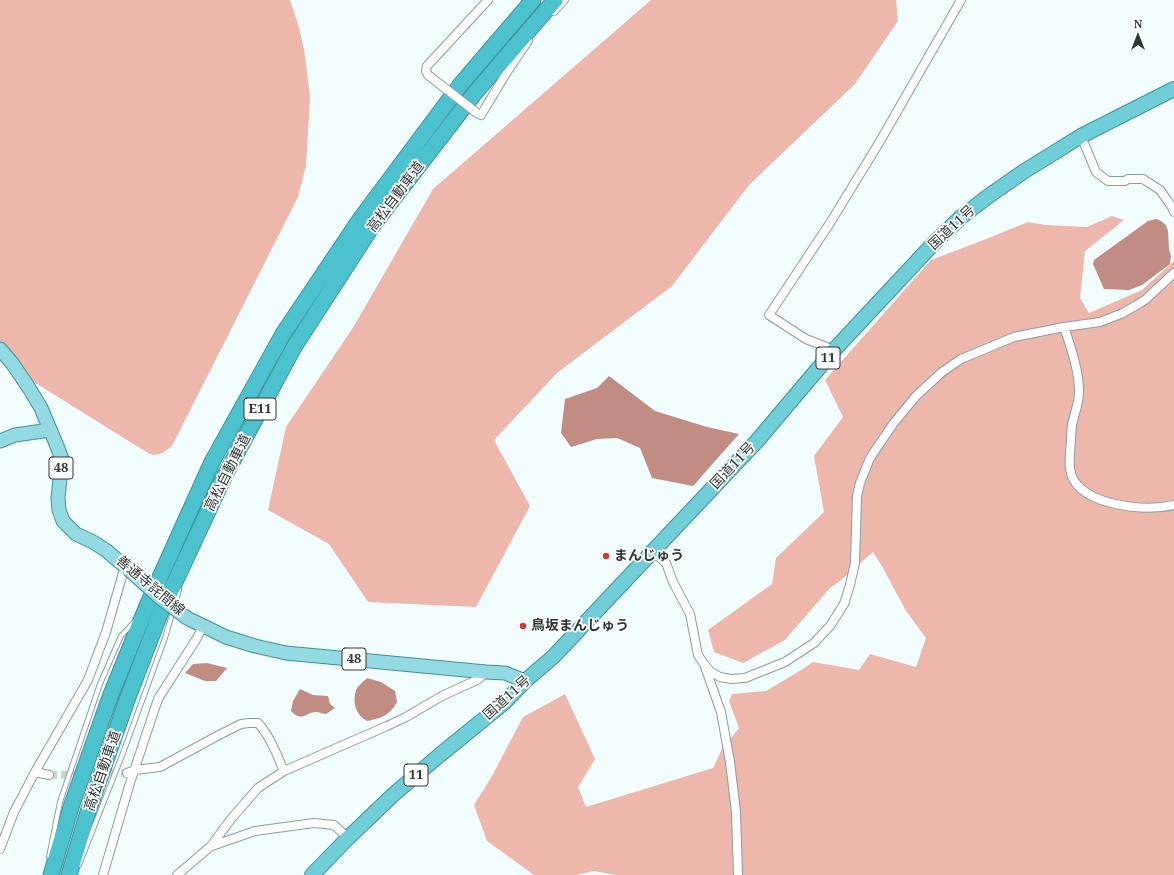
<!DOCTYPE html>
<html>
<head>
<meta charset="utf-8">
<style>
  body { margin:0 }
  #map { position:relative; width:1174px; height:875px; overflow:hidden; background:#f1fdff; font-family:"Noto Serif",serif }
  canvas { display:block }
  .north { position:absolute; left:1118px; top:16px; width:40px; height:40px; -webkit-text-stroke:3px #fff; paint-order:stroke; rotate:0deg; font-size:11px; font-weight:700; line-height:16px; text-align:center; color:#2e3637 }
  .north::after { content:''; display:block; margin:auto; width:14px; height:18px; background:#2e3637; clip-path:polygon(50% 0,100% 100%,50% 72%,0 100%) }
</style>
</head>
<body>
<div id="map">
<canvas width="1174" height="875"></canvas>
<div class="north">N</div>
</div>
<script>
const ctx = document.querySelector('canvas').getContext('2d');
ctx.lineJoin = 'round';
function fillPath(path, color) { ctx.fillStyle = color; ctx.fill(path, 'evenodd'); }
function stroke(path, color, width, dash) { ctx.strokeStyle = color; ctx.lineWidth = width; ctx.lineCap = dash ? 'butt' : 'round'; ctx.setLineDash(dash || []); ctx.stroke(path); }
function write(font, color, halo, rows, align = 'center') {
  ctx.font = font + ' "Noto Serif","Noto Sans JP",serif'; ctx.lineWidth = 3.5; ctx.setLineDash([]); ctx.textBaseline = 'middle'; ctx.strokeStyle = halo; ctx.fillStyle = color; for (const [text, x, y, turn = 0] of rows) {
    ctx.save(); ctx.translate(x, y); ctx.rotate((+turn || 0) * Math.PI / 180); ctx.textAlign = isNaN(turn) ? turn : align; if (halo) ctx.strokeText(text, 0, 0); ctx.fillText(text, 0, 0); ctx.restore();
  }
}
const forest = new Path2D(`
  M0,0H290L298,24L304,49L310,97L306,166L298,197L172,446C164,452 158,458 148,453L0,361Z
  M651,0H896L898,21L855,84L749,185L672,286L557,373L494,440L530,506L476,607L368,602L329,544L268,510L286,427L354,326L433,189Z
  M1112,216L1124,220L1085,251L1080,298L1089,313L1142,290L1174,261V875H616L594,871L576,875H534L487,841L474,805L492,776L523,717L565,694L595,759L578,787L586,807L713,768L722,749L739,728L729,701L732,694L766,691L803,669L813,662L859,670L870,654L916,667L926,638L906,611L883,568L873,552L840,581L830,588L785,640L743,663L714,652L708,630L772,584L776,558L824,512L814,456L843,417L825,380L931,260L981,241L1028,222L1045,225L1087,227Z`);
const water = new Path2D(`
  M1156,219L1161,221L1166,225L1168,231L1169,250L1171,256L1170,264L1142,285L1129,290L1104,289L1093,264L1094,260L1148,221Z
  M609,376L655,411L707,427L739,434L693,486L652,478L640,448L617,438L597,439L571,447L561,433L565,399L597,388Z
  M207,663L227,668L216,681H205L185,673L193,664Z
  M367,678L381,682L395,691L397,702C390,715 382,718 367,721C356,715 352,703 356,690C358,686 364,681 367,678Z
  M300,689L313,695L328,696L330,704L335,708L326,714C323,714 319,712 316,712C305,712 303,723 291,711L293,701Z`);
const minorTunnel = new Path2D(`
  M49,775L127,773`);
const service = new Path2D(`
  M49,857L60,802L100,684L121,636L135,621
  M79,865L123,753L165,638L179,590`);
const minor = new Path2D(`
  M554,11L564,0
  M428,75L426,71L427,66L488,0
  M477,113L481,115L507,72L528,41
  M1081,136L1096,172L1108,181H1125L1128,179H1143L1160,190L1172,207L1174,212
  M1064,327C1071,348 1079,370 1079,392C1079,404 1074,414 1072,425C1071,434 1071,443 1070,452C1070,457 1069,463 1070,468C1072,489 1092,498 1111,503C1132,508 1153,510 1174,505
  M834,350L806,339L769,315L830,223L879,143L961,0
  M653,552L666,563L673,582L690,614L698,655L704,664L721,712L730,762L736,812L738,875
  M704,664L711,672L720,677L731,679L745,678L785,662L814,643L830,626L844,604L850,585L855,563L857,496L860,483L870,458L893,424L916,396L942,372L961,359L1014,337L1064,327L1100,322L1123,313L1145,300L1174,273
  M35,772L49,775
  M127,773L135,770L160,767L219,735L241,724L249,723H258C270,736 277,755 284,771
  M212,846L255,831L314,823L334,825L348,838
  M0,849L14,812L35,772L88,680L106,632L125,566
  M103,875L130,783L158,699L197,638L203,626
  M177,875L211,846L231,819L258,788L284,771L387,726L406,717L442,696L479,679L486,672`);
const primary = new Path2D(`
  M0,349L12,363L29,388L41,408L57,446L62,459L58,498L59,510L63,521L76,534L93,542L107,551L129,570
  M0,441L15,435L50,430
  M187,618L226,637L255,646L286,653L486,672L505,673L525,681`);
const trunk = new Path2D(`
  M312,875L348,838L394,794L441,754L505,702L525,681L553,657L757,441L834,350L934,243L960,218L990,195L1023,172L1081,136L1174,89`);
const motorway = new Path2D(`
  M51,875L72,804L110,697L147,606L212,462L283,334L361,218L461,84L533,0
  M69,875L88,812L127,700L160,614L225,475L294,347L373,225L474,94L555,0`);
const minorBridge = new Path2D(`
  M428,75L477,113`);
const primaryBridge = new Path2D(`
  M129,570L158,596L187,618`);
const markers = [
  [606,556,4,"#ca3f27"],
  [523,626,4,"#ca3f27"]
];
const shields = [
  [828,358,24],
  [260,409,32],
  [61,468,24],
  [354,659,24],
  [416,775,24]
];
const shieldNames = [
  ["11",828,358],
  ["E11",260,409],
  ["48",61,468],
  ["48",354,659],
  ["11",416,775]
];
const streetNames = [
  ["高松自動車道",396,197,-53],
  ["国道11号",952,228,-43],
  ["国道11号",733,466,-47],
  ["高松自動車道",228,473,-63],
  ["善通寺詫間線",150,586,40],
  ["国道11号",507,698,-42],
  ["高松自動車道",103,771,-71]
];
const poiNames = [
  ["まんじゅう",614,556],
  ["鳥坂まんじゅう",531,626]
];
fillPath(forest, '#edb7ab');
fillPath(water, '#c18d82');
stroke(minorTunnel, '#cad5d7', 8, [8, 4]);
stroke(service, '#8a9ea0', 6);
stroke(minor, '#8a9ea0', 10);
stroke(primary, '#429199', 15);
stroke(trunk, '#429199', 16);
stroke(motorway, '#429199', 17);
stroke(service, '#fff', 4);
stroke(minor, '#fff', 8);
stroke(primary, '#94dae2', 13);
stroke(trunk, '#70ced8', 14);
stroke(motorway, '#4cc2ce', 15);
stroke(minorBridge, '#8a9ea0', 10, []);
stroke(primaryBridge, '#429199', 15, []);
stroke(minorBridge, '#fff', 8);
stroke(primaryBridge, '#94dae2', 13);
for (const [x, y, r, color] of markers) { const dot = new Path2D(); dot.arc(x, y, r, 0, 2 * Math.PI); ctx.fillStyle = color; ctx.fill(dot); stroke(dot, '#fff', 1.5); }
for (const [x, y, w] of shields) { const box = new Path2D(); box.roundRect(x - w / 2, y - 11, w, 22, 3); ctx.fillStyle = '#fff'; ctx.fill(box); stroke(box, '#2e3637', 1); }
write('bold 13px', '#2e3637', null, shieldNames);
write('14px', '#2e3637', '#fff', streetNames);
write('bold 14px', '#2e3637', '#fff', poiNames, 'left');
</script>
</body>
</html>
